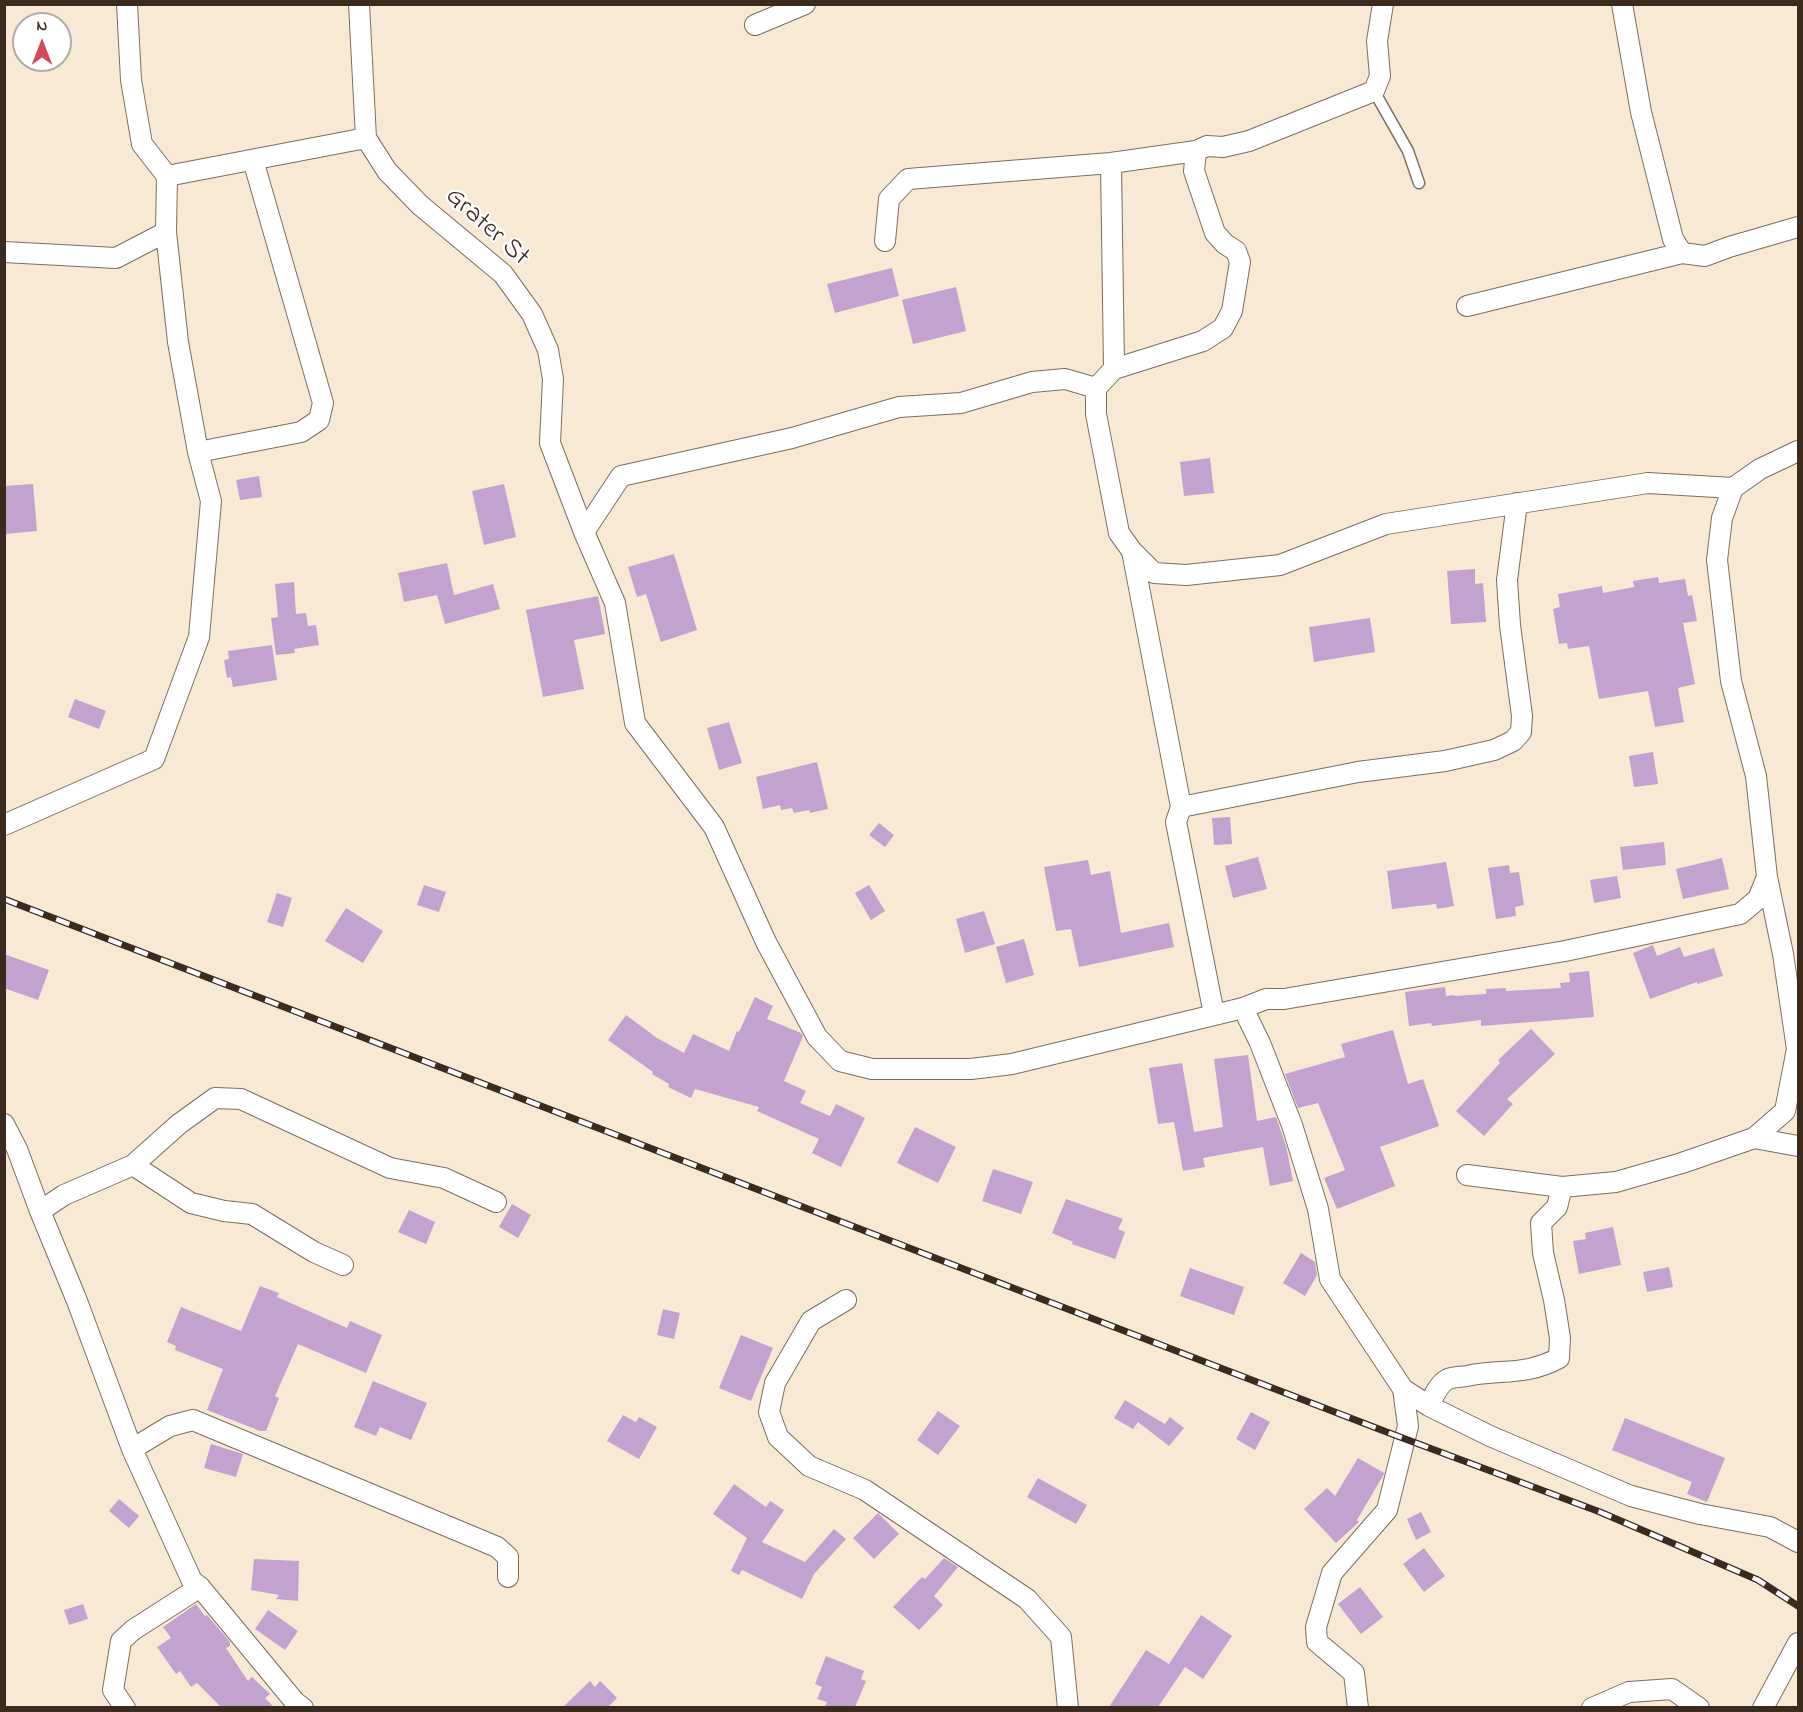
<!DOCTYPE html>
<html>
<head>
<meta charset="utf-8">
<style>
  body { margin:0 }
  #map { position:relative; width:1803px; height:1712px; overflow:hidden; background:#f8e9d5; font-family:"Indie Flower",sans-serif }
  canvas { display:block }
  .frame { position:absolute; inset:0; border:6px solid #3b2a1e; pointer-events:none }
  .north { position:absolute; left:12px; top:12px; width:60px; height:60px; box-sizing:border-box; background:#fff; border:2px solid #b1aaa5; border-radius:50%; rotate:0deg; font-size:16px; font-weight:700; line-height:24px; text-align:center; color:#3b2a1e }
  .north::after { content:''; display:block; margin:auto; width:21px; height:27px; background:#d1495b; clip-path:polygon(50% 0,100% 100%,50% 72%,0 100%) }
</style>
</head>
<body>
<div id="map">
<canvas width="1803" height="1712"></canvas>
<div class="frame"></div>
<div class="north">N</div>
</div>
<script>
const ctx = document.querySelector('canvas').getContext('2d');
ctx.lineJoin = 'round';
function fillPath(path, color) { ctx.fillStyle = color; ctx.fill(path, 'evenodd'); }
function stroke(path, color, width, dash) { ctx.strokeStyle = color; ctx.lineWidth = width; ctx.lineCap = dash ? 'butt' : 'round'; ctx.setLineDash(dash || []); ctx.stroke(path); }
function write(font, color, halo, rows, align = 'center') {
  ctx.font = font + ' "Indie Flower",sans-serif'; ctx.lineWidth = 4.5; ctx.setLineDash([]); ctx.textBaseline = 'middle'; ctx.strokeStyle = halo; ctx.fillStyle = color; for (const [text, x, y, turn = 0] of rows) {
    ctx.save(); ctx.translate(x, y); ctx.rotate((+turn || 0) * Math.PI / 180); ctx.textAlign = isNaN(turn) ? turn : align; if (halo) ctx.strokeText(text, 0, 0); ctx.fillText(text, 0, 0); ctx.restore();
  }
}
const building = new Path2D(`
  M892,268L899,296L835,313L827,284Z
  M956,287L966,331L913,344L902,300Z
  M1210,458L1214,493L1184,496L1180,462Z
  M259,476L262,497L240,500L236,480Z
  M33,484L37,531L4,534V486Z
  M504,484L516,537L484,545L472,491Z
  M674,554L697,630L661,642L646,594L637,597L628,567Z
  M447,563L454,595L493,584L500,609L445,624L437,595L404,602L398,573Z
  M1475,569V584L1483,583L1486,622L1451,624L1447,571Z
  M1658,577L1659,583L1685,579L1688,596L1692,595L1697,621L1683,623L1695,684L1678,688L1684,722L1655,727L1648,691L1599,699L1589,646L1568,649L1567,643L1559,644L1553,609L1560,607L1558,594L1602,586L1603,593L1634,587L1633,581Z
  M294,582L296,614L306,613L308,626L316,625L319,645L294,649L295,653L276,655L271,618L278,617L275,584Z
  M598,596L605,634L574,640L584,689L543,697L526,610Z
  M1370,618L1375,652L1314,662L1309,627Z
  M272,645L277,680L233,687L231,677L227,678L224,660L229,659L228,651Z
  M75,699L106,711L99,729L68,717Z
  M729,722L742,763L719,770L707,728Z
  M1653,752L1658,784L1634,787L1629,756Z
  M817,762L828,809L810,813L809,810L794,813L792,808L781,810L780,805L763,809L756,777Z
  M1230,817L1232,844L1214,845L1212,818Z
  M879,823L894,835L885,847L869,835Z
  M1664,842L1666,865L1623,870L1620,847Z
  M1258,857L1267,889L1233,898L1225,866Z
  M1722,858L1729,889L1683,899L1676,869Z
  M1088,860L1091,875L1110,871L1121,933L1169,923L1174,947L1079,967L1071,929L1056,931L1044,867Z
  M1446,862L1454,906L1437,909L1436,904L1392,909L1387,871Z
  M1509,865L1510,873L1519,872L1524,905L1515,907L1516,916L1496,919L1488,868Z
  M1617,876L1621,898L1594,903L1590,880Z
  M424,885L446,892L439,912L417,905Z
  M869,885L885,911L871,920L855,893Z
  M277,893L292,898L283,927L267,922Z
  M346,908L383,931L363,963L325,941Z
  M984,911L995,944L965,953L956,919Z
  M1024,939L1034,975L1006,983L996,947Z
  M1653,945L1657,956L1680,947L1684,957L1714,948L1723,976L1697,984V982L1650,999L1633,953Z
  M4,954L49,970L38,1000L4,988Z
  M1589,971L1594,1017L1481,1026V1020L1432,1026L1431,1023L1409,1026L1405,992L1445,987L1446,996L1454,995V996L1486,994V989L1506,988V991L1561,988L1560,983L1570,982L1569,973Z
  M755,997L773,1006L767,1019L801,1033L803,1036L784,1081L806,1091L800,1103L830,1116L836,1104L865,1118L841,1167L812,1153L819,1139L757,1111L759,1107L695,1089L691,1098L668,1087L669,1084L652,1074L653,1072L608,1040L626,1015L657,1038L684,1053L693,1034L729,1051L737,1031L739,1032Z
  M1531,1029L1555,1054L1507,1099L1513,1104L1484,1136L1456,1111L1500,1063L1498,1060Z
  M1393,1030L1408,1084L1423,1079L1439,1126L1380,1147L1395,1186L1337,1209L1324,1178L1345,1170L1318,1103L1298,1108L1285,1074L1345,1057L1341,1044Z
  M1248,1055L1257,1121L1276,1117L1286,1146L1293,1181L1270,1186L1263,1147L1203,1158L1205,1167L1183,1171L1174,1122L1158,1124L1149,1068L1182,1063L1194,1132L1223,1127L1214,1059Z
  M915,1127L956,1147L938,1183L897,1163Z
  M993,1169L1033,1182L1021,1214L982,1201Z
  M1066,1199L1123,1219L1118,1229L1125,1232L1115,1259L1072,1244L1073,1242L1052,1233Z
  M512,1204L531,1215L518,1238L499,1227Z
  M409,1210L435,1222L426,1244L398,1232Z
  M1613,1227L1621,1265L1579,1274L1573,1241L1586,1239L1585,1233Z
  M1301,1253L1315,1262L1317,1275L1305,1296L1283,1283Z
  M1669,1267L1673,1287L1647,1292L1643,1272Z
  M1190,1268L1244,1287L1234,1315L1180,1296Z
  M260,1286L279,1293L277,1297L347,1328L350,1321L382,1335L366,1373L298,1344L275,1396L279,1398L266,1431H260L207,1410L223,1369L175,1350L176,1346L167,1342L181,1307L241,1331Z
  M663,1309L680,1313L674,1339L657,1335Z
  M741,1335L773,1348L751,1401L719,1388Z
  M373,1381L427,1403L411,1440L380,1427L376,1436L354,1427Z
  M1125,1400L1165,1424L1170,1417L1184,1428L1169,1446L1138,1422L1133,1429L1114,1418Z
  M938,1411L960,1426L938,1455L917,1440Z
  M1251,1412L1270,1422L1255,1450L1236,1439Z
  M623,1415L636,1422L639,1417L657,1427L639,1459L607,1441Z
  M1625,1418L1725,1458L1707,1502L1687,1494L1692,1482L1612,1450Z
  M211,1444L243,1454L236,1477L204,1468Z
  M1358,1458L1384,1473V1474L1357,1520L1359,1522L1336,1543L1304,1509L1327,1488L1335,1496Z
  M1038,1478L1087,1505L1076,1524L1027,1497Z
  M734,1484L766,1507L770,1501L784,1510L762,1542L805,1562L834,1529L846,1539L814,1574L802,1599L742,1570L739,1575L731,1571L747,1538L713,1514Z
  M119,1499L139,1516L129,1528L109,1511Z
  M1421,1512L1431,1532L1416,1540L1407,1519Z
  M878,1513L899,1534L874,1559L853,1538Z
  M1424,1548L1445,1576L1424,1592L1403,1564Z
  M944,1558L958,1567L934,1596L943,1605L919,1630L893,1607L922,1577L925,1579Z
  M254,1559L299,1561L298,1601L276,1599L279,1595L251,1590Z
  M1360,1587L1383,1617L1361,1634L1338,1604Z
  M83,1604L88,1619L69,1625L64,1610Z
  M196,1604L205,1616L207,1615L230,1642V1646L226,1648L248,1681L252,1677L270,1694L265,1698L274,1707H221L197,1683L191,1687L180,1671L176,1674L157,1647L171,1638L163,1627Z
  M268,1610L298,1631L285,1650L255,1629Z
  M1201,1615L1232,1636L1203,1679L1185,1667L1158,1707H1109L1146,1650L1169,1664Z
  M826,1656L864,1671L861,1679L866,1681L855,1707H825L827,1702L817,1699L822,1687L815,1684Z
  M590,1681L595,1687L600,1681L617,1698L608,1707H563Z`);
const service = new Path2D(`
  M1374,91L1408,151L1419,183`);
const minor = new Path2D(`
  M359,4L366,138L387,171L420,205L503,274L532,314L548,350L553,379L550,443L584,532L615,603L635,723L714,827L766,942L817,1037L840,1061L872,1069H971L1012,1064L1243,1008L1266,999H1284L1565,951L1740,914L1758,899L1767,877
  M1383,4L1377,41L1380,76L1374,91L1249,141L1223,147L1207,146L1196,151L1194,171L1215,233L1225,244L1236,251L1240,262L1232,311L1223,328L1203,341L1114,369L1096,388V414L1119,533L1132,551L1154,573L1186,575L1280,565L1386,524L1648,483L1733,488
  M1622,4L1641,112L1673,239L1682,253
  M755,25L805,4
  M1111,163L1114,369
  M167,176L366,138
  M885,241L889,199L908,179L1111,163L1196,151
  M4,252L116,258L166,232
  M1467,306L1682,253L1705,256L1729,247L1798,227
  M198,452L301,432L319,420L323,403L253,160
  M584,532L621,476L792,438L899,407L961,403L1032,382L1065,379L1096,388
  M1132,551L1181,807
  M4,825L154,759L199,637L211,501L198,452L178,342L166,232L167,176L142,144L131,80L127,4
  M1243,1008L1260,1043L1292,1125L1318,1209L1330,1279L1403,1389L1429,1406L1490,1436L1631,1496L1700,1514L1770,1527L1798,1542
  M1214,1014L1176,822L1181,807L1358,772L1445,761L1494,750L1513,741L1521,732L1522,716L1510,625L1507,580L1517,503
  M4,1124L17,1149L40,1211
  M1754,1138L1798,1146
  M133,1165L191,1203L224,1211L252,1214L314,1252L343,1265
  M1467,1175L1562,1187L1616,1182L1682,1163L1754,1138L1785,1111L1797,1049L1783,954L1767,877L1756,776L1731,681L1717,560L1722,518L1733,488L1760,469L1798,451
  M846,1300L811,1321L775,1383L769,1412L778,1437L809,1466L865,1490L1027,1599L1061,1637L1068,1708
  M1429,1406C1433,1397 1438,1384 1448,1379C1453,1377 1461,1377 1467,1376C1501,1369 1526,1376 1559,1358L1560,1338L1554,1300L1543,1253L1541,1223L1557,1207L1562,1187
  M132,1449L170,1426L193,1420L497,1547L508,1557V1577
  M200,1587L295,1702L303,1708
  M125,1708L113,1690L121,1641L133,1630L200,1587L192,1581L132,1449L77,1301L40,1211L64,1195L133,1165L179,1124L215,1098L241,1099L390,1168L444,1178L496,1202
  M1358,1708L1354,1673L1317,1642L1316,1627L1332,1573L1387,1510L1408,1426L1403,1389
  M1592,1708L1629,1692L1672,1689L1699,1708
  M1763,1708L1798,1643`);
const rail = new Path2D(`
  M4,899L1384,1431L1600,1512L1758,1580L1798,1606`);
const streetNames = [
  ["Grater St",486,228,42]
];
fillPath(building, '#c2a2ce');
stroke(service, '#7d6d5e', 13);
stroke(minor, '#7d6d5e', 22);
stroke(service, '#fff', 10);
stroke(minor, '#fff', 20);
stroke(rail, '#3b2a1e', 7);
stroke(rail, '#fff', 4.5, [14]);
write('27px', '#3b2a1e', '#fff', streetNames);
</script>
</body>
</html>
